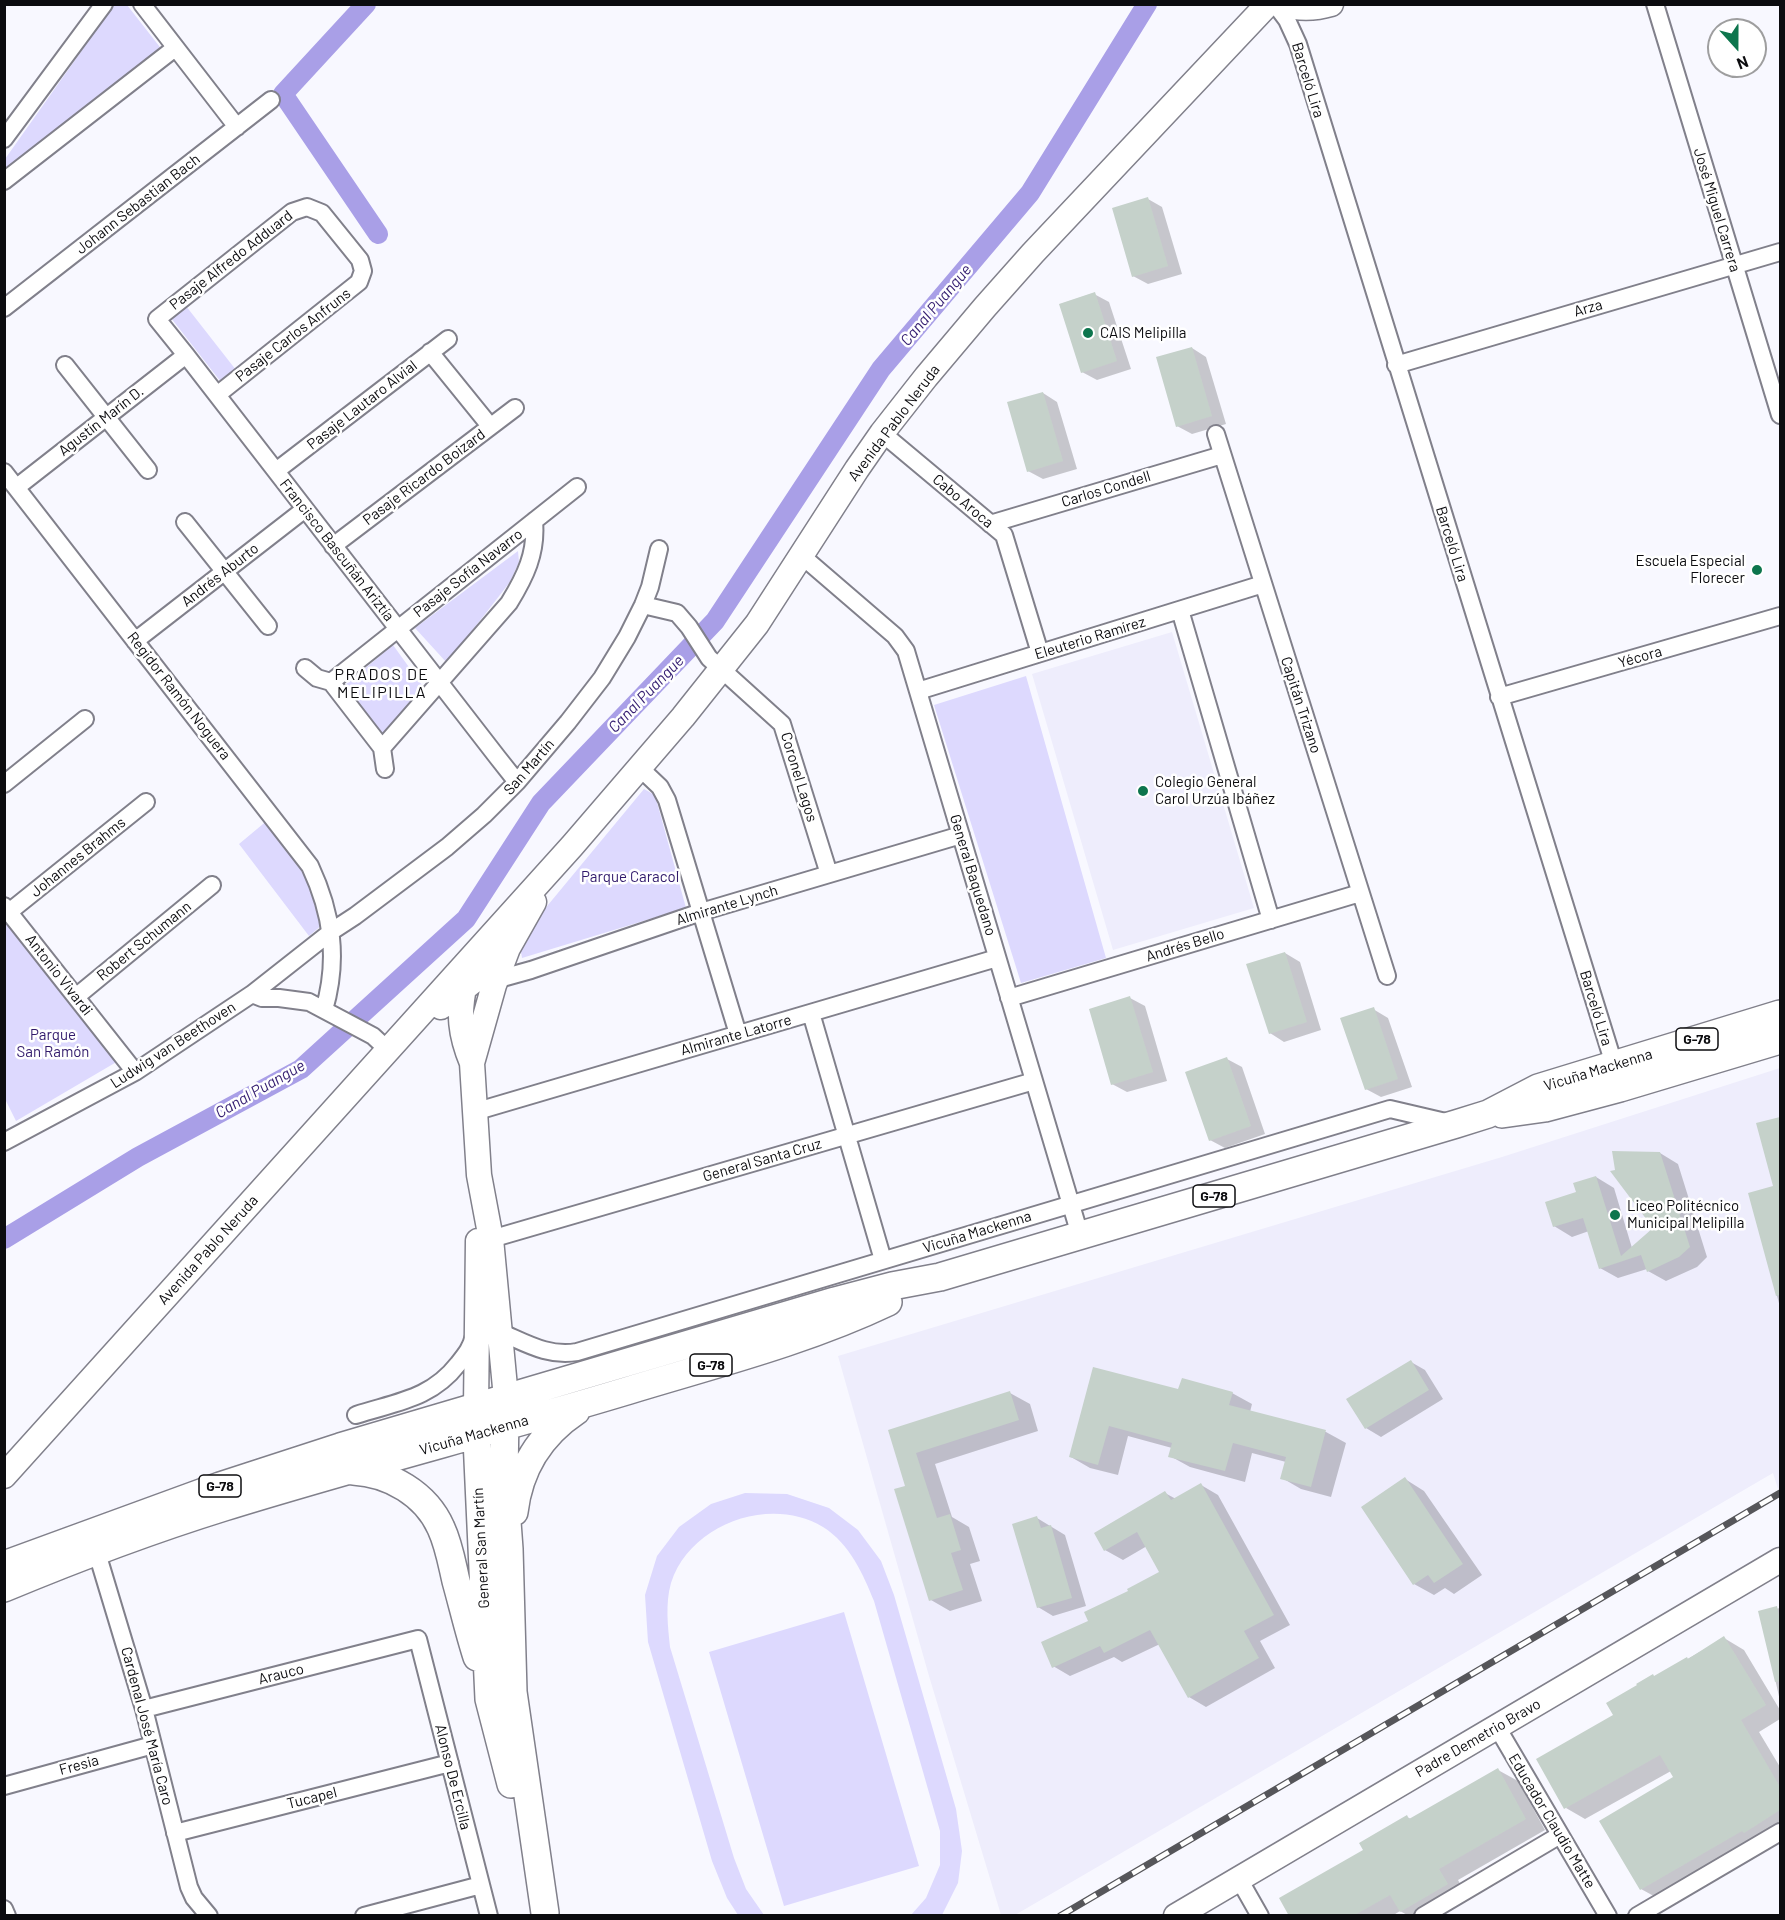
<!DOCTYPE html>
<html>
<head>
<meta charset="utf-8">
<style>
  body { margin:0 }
  #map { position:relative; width:1785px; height:1920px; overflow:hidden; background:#f8f8ff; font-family:Barlow,sans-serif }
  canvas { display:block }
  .frame { position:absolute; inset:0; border:6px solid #0c0c0f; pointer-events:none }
  .north { position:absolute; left:1707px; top:18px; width:60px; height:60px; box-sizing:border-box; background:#fff; border:2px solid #9e9e9f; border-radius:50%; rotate:159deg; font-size:16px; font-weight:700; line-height:24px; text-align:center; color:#0c0c0f }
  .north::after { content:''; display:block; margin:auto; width:21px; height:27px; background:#0d754d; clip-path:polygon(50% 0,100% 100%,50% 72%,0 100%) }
</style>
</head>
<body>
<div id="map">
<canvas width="1785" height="1920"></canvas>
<div class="frame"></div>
<div class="north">N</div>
</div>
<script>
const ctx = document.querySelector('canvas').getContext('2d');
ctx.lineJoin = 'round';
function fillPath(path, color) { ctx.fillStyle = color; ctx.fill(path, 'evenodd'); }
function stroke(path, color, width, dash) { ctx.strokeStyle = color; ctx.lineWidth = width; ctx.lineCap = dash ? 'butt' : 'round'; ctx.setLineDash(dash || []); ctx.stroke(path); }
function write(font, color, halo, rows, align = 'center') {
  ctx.font = font + ' Barlow,sans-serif'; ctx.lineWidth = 5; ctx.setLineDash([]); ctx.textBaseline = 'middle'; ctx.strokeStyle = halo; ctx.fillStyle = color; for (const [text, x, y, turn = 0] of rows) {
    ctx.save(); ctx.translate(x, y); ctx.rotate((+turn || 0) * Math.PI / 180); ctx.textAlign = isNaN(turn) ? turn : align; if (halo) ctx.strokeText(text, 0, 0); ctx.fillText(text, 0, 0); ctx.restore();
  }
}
const built = new Path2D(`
  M1172,632L1254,908L1113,950L1032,674Z
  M1780,1068V1488L1778,1489L1773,1473L1015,1915H1001L929,1676L838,1356L1502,1157Z`);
const green = new Path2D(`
  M114,5H127L163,51L5,173V159Z
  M186,306L236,370L221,382L171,318Z
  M518,551L519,562L510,582L447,663L415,628Z
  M393,645L424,688L381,736L345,685Z
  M1026,676L1106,958L1021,983L934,705Z
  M644,789L655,795L686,908L522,958L519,940Z
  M269,819L298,859L313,888L322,925L309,936L239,844Z
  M4,903L125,1057L16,1121L5,1099Z
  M745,1493L787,1494L829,1508L858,1530L881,1561L894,1595L956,1809L962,1851L958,1883L942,1915H911L926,1898L940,1865V1831L874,1601C863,1574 850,1544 823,1527C770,1495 690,1524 671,1583C665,1604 668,1627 670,1647L734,1858L746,1889L764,1915H738L727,1898L712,1861L648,1642L645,1595L657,1556L679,1527L711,1504Z
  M844,1612L919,1866L784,1906L709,1652Z`);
const shadow = new Path2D(`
  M1148,199L1162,207L1182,274L1148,284L1133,276Z
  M1094,294L1109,302L1131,369L1097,380L1082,372Z
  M1192,348L1206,357L1226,424L1192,434L1177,426Z
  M1043,393L1057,402L1077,469L1043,479L1028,471Z
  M1285,953L1300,962L1321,1030L1284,1042L1270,1033Z
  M1130,998L1145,1006L1167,1081L1127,1092L1112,1084Z
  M1373,1009L1388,1018L1412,1087L1381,1097L1366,1089Z
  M1227,1059L1242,1067L1265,1134L1225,1148L1210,1140Z
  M1780,1118V1307L1750,1194L1775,1187L1758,1125Z
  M1660,1153L1678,1164L1707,1257L1697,1267L1666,1281L1648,1271L1647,1269L1618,1278L1600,1268L1589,1231L1572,1237L1554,1226L1578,1193L1596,1177L1614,1188L1632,1248L1655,1228Z
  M1411,1362L1425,1370L1443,1399L1381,1437L1366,1428L1349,1399Z
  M1094,1369L1180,1391L1232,1393L1252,1404L1250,1412L1326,1432L1346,1443L1331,1497L1301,1489L1282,1478L1286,1462L1252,1453L1245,1482L1190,1467L1170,1456L1172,1448L1128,1436L1118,1475L1090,1468L1071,1457Z
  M1010,1393L1030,1404L1038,1431L935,1464L952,1517L969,1527L980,1561L970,1564L982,1601L950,1611L931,1600L907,1487L890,1431Z
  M1405,1479L1424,1491L1482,1575L1454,1594L1445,1588L1434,1595L1414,1584Z
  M1201,1485L1218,1495L1290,1625L1260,1641L1275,1668L1206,1707L1189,1697L1160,1644L1122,1662L1114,1657L1070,1676L1053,1666L1090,1622L1130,1592L1161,1572L1147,1546L1123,1560L1105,1550L1165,1493L1176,1499Z
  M1037,1518L1065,1535L1086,1606L1053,1616L1038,1607Z
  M1780,1608V1701L1760,1612Z
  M1724,1638L1744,1650L1780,1710V1719L1759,1732L1780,1767V1833L1661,1900L1641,1889L1675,1777L1671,1771L1585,1819L1566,1808L1615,1715L1656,1677Z
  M1498,1770L1518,1781L1545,1830L1458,1880L1467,1896L1433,1916H1409L1400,1911L1392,1916H1290L1407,1817L1411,1819Z`);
const canal = new Path2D(`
  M366,4L283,94L378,234
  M4,1239L138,1157L301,1069L466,919L541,803L715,621L881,369L1030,193L1147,4`);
const building = new Path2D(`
  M1148,197L1168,266L1132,277L1112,208Z
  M1095,292L1117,361L1081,373L1059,304Z
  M1192,347L1212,416L1176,427L1156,357Z
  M1043,392L1063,461L1027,472L1007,402Z
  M1285,952L1307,1022L1269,1034L1246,964Z
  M1130,996L1153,1072L1111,1085L1089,1009Z
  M1374,1007L1398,1079L1365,1090L1340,1018Z
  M1227,1057L1251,1126L1209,1141L1185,1072Z
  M1780,1117V1295L1776,1296L1748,1193L1773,1186L1756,1123Z
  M1612,1151L1660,1152L1690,1247L1679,1257L1647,1272L1641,1255L1599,1269L1583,1218L1553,1227L1545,1202L1576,1192L1573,1183L1596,1176L1621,1256L1653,1228L1610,1171L1615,1170Z
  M1411,1360L1429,1390L1365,1429L1346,1399Z
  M1093,1367L1178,1389L1182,1378L1233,1392L1229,1405L1326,1430L1311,1487L1280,1479L1286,1457L1233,1443L1225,1471L1168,1457L1172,1443L1109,1426L1098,1465L1069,1457Z
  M1010,1391L1019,1420L916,1453L937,1518L950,1514L961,1550L951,1553L963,1590L929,1601L894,1489L905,1486L888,1430Z
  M1405,1477L1463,1564L1434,1583L1428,1575L1413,1585L1361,1507Z
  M1201,1483L1274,1615L1244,1631L1259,1658L1188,1698L1150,1630L1104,1653L1100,1646L1052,1668L1041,1642L1088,1621L1084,1612L1128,1591L1127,1589L1159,1572L1137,1532L1104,1551L1094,1533L1165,1491L1171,1500Z
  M1037,1516L1041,1528L1051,1525L1072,1598L1037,1608L1012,1524Z
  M1777,1606L1780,1621V1681L1775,1682L1758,1611Z
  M1724,1636L1766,1705L1741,1720L1780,1787V1810L1744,1833L1742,1831L1640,1890L1599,1821L1673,1777L1660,1755L1564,1809L1536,1759L1613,1715L1606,1703L1637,1685L1636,1684L1653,1674L1654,1676L1687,1657L1688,1659Z
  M1498,1768L1526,1819L1439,1869L1448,1884L1400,1912L1390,1895L1353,1916H1289L1279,1898L1363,1850L1359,1843L1376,1833L1407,1815L1409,1819Z`);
const street = new Path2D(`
  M142,4L237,127
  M1275,4L1287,20L1298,44L1617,1074
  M1655,4L1780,415
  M4,139L104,4
  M4,181L175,48
  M4,308L271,100
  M430,352L490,426
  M65,365L148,470
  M1396,365L1780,252
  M217,395L359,282L363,271L360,260L322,213L307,207L292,212L157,319L186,355L498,758L517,782
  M882,433L1004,535L1040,653
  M1216,434L1387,976
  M276,471L448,339
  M4,472L310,866C332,913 339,959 324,1010
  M17,487L186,355
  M185,522L268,626
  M990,524L1222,455
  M333,546L515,408
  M802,556L895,636L906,651L1080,1235
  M643,605L677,613L689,627L709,658L782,724L829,874
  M1180,610L1271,920
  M135,641L305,509
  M305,668L317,678L331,682L382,748L385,769
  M331,682L577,487
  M918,691L1263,584
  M1499,697L1780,616
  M382,748L509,603C525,577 537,553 534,521
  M640,768L660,787L667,800L738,1034
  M4,784L85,719
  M4,906L135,1072
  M9,912L146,802
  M495,980L531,970L701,912L961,835
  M252,994L262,998H279L309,1002L373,1036L388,1050
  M77,996L212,885
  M1009,998L1360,893
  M811,1013L883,1260
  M474,1112L997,958
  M4,1142L135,1072L252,994L332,931L355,916L447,847L484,815L517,782L568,722L602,678L627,637L643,605L650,587L659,549
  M491,1239L1034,1081
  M500,1332C526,1343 548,1357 577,1352L1390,1109L1450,1123
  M356,1415C396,1402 431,1399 458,1364C466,1354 471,1348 474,1336
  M94,1543L144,1709L189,1887L194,1898L209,1916
  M144,1709L418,1639L489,1916
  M1497,1727L1608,1916
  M4,1786L153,1745
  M175,1833L450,1763
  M1239,1879L1260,1916
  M4,1909L7,1916
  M364,1916L481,1885
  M1423,1916L1560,1835
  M1637,1916L1780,1832`);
const secondary = new Path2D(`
  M1281,4C1298,9 1314,9 1331,4
  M465,983C458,1014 460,1034 472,1063
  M441,1007L491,967L508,948L534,902
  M506,1398L491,1239L479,1175L472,1063L494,985L508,948
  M476,1407L478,1241
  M4,1476L572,846L683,717L757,624L857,469L882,433L926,377L985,307L1033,253L1268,4
  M1176,1916L1780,1560`);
const primary = new Path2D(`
  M1502,1114L1545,1108L1620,1088L1780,1040
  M505,1410L504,1481L509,1549L513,1692L545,1913
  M476,1417L489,1699L511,1784
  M353,1471C390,1473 426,1494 441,1528C449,1545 452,1564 456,1581C463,1606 469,1632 477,1657
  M514,1512C519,1469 540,1435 576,1411
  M4,1565L220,1486L340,1447L835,1301L892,1286L940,1277L1456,1124L1488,1114L1538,1088L1780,1014
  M4,1588C76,1558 150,1530 224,1507C356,1466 490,1432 623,1392C711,1365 804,1342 888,1302`);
const rail = new Path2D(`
  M1060,1916L1780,1493`);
const markers = [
  [1088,333,6,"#0d754d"],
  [1757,570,6,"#0d754d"],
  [1143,791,6,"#0d754d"],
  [1615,1215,6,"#0d754d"]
];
const shields = [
  [1697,1039,42],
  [1214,1196,42],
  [711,1365,42],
  [220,1486,42]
];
const shieldNames = [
  ["G-78",1697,1039],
  ["G-78",1214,1196],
  ["G-78",711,1365],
  ["G-78",220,1486]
];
const streetNames = [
  ["Barceló Lira",1308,80,73],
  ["Johann Sebastian Bach",138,204,-38],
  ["José Miguel Carrera",1717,210,73],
  ["Pasaje Alfredo Adduard",231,260,-38],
  ["Arza",1588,308,-16],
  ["Pasaje Carlos Anfruns",293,335,-38],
  ["Pasaje Lautaro Alvial",362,405,-38],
  ["Agustín Marín D.",101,421,-38],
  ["Avenida Pablo Neruda",894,423,-53],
  ["Pasaje Ricardo Boizard",424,477,-37],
  ["Carlos Condell",1106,489,-17],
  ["Cabo Aroca",963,501,40],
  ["Barceló Lira",1452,544,73],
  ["Francisco Bascuñán Ariztía",337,550,52],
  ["Pasaje Sofía Navarro",468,573,-38],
  ["Andrés Aburto",220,575,-38],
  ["Eleuterio Ramírez",1090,638,-17],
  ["Yécora",1640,657,-16],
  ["Regidor Ramón Noguera",179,696,52],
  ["Capitán Trizano",1301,705,72],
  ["San Martín",529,767,-49],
  ["Coronel Lagos",799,777,73],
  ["Johannes Brahms",78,857,-39],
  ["General Baquedano",973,875,73],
  ["Almirante Lynch",727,905,-17],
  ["Robert Schumann",144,941,-39],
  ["Andrés Bello",1185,945,-17],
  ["Antonio Vivardi",59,975,52],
  ["Barceló Lira",1596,1008,73],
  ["Almirante Latorre",736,1035,-16],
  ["Ludwig van Beethoven",173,1045,-33],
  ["Vicuña Mackenna",1598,1070,-17],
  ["General Santa Cruz",762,1160,-16],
  ["Vicuña Mackenna",977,1232,-17],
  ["Avenida Pablo Neruda",208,1250,-48],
  ["Vicuña Mackenna",474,1435,-16],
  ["General San Martín",481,1548,-93],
  ["Arauco",281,1674,-14],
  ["Cardenal José María Caro",147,1726,75],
  ["Padre Demetrio Bravo",1478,1738,-30],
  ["Fresia",79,1765,-15],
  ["Alonso De Ercilla",453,1777,76],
  ["Tucapel",312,1798,-14],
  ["Educador Claudio Matte",1552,1821,59]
];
const poiNames = [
  ["CAIS Melipilla",1100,333],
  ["Escuela Especial",1745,561,"right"],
  ["Florecer",1745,578,"right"],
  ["Colegio General",1155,782],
  ["Carol Urzúa Ibáñez",1155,799],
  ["Liceo Politécnico",1627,1206],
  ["Municipal Melipilla",1627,1223]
];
const parkNames = [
  ["Parque Caracol",630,877],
  ["Parque",53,1035],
  ["San Ramón",53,1052]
];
const waterNames = [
  ["Canal Puangue",936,305,-50],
  ["Canal Puangue",646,694,-46],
  ["Canal Puangue",260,1089,-30]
];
const neighbourhoodNames = [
  ["PRADOS DE",382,675],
  ["MELIPILLA",382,693]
];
fillPath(built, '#eeedfc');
fillPath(green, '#ddd9fe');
fillPath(shadow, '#0003');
stroke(canal, '#a99fe7', 20);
fillPath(building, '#c5d1ca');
stroke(street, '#81808b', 20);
stroke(secondary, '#81808b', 27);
stroke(primary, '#81808b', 30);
stroke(street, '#fff', 16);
stroke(secondary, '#fff', 24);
stroke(primary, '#fff', 27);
stroke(rail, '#56565a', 7);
stroke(rail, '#fff', 4.5, [14]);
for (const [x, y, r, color] of markers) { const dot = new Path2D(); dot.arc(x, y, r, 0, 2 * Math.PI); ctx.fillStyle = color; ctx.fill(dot); stroke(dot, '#fff', 2); }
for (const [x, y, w] of shields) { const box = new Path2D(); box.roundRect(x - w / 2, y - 11, w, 22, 4.5); ctx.fillStyle = '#fff'; ctx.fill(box); stroke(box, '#0c0c0f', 1.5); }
write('bold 14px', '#0c0c0f', null, shieldNames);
write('15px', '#0c0c0f', '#fff', streetNames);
write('15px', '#0c0c0f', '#fff', poiNames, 'left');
write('15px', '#311a6b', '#fff', parkNames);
write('italic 16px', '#372173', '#fff', waterNames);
ctx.letterSpacing = '1.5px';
write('16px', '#0c0c0f', '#fff', neighbourhoodNames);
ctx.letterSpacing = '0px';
</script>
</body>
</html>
